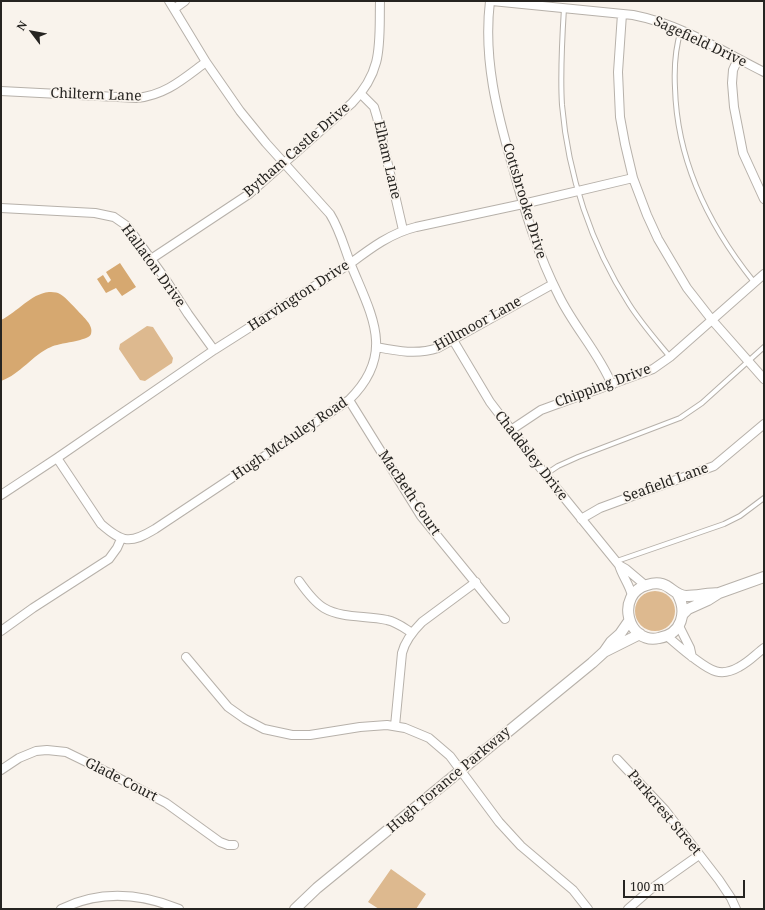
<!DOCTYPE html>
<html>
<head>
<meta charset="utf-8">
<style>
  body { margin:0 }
  #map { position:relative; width:765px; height:910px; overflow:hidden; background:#f9f3ec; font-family:"Noto Serif",serif }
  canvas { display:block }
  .frame { position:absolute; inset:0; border:2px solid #262421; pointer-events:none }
  .north { position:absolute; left:12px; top:12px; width:40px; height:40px; -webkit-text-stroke:3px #f9f3ec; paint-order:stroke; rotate:302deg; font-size:11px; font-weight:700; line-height:16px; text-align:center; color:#262421 }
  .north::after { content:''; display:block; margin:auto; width:14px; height:18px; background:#262421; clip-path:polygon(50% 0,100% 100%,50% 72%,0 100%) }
  .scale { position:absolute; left:623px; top:880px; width:122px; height:18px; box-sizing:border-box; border:2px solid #262421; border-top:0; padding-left:5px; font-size:12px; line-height:14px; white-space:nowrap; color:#262421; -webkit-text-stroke:3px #f9f3ec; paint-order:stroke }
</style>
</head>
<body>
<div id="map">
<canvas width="765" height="910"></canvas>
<div class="frame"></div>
<div class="north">N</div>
<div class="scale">100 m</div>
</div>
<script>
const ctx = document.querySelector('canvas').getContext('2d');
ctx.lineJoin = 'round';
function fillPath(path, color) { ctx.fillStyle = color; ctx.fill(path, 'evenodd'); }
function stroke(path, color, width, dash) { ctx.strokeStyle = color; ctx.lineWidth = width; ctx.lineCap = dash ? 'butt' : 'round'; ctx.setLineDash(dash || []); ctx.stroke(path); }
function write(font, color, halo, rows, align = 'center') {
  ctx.font = font + ' "Noto Serif",serif'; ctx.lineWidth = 3.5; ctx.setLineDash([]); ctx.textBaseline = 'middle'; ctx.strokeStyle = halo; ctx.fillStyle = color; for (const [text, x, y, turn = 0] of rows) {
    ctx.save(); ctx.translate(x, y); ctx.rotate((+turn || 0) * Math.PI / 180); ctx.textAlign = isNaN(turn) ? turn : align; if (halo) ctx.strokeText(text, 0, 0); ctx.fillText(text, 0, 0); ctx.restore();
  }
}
const green = new Path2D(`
  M147,326L153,327L173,358L172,363L145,381L140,380L119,349L120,344Z
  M635 611a20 20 0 1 1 40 0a20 20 0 1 1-40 0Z
  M391,869L426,894L416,909H379L368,902Z`);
const water = new Path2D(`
  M120,263L136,287L122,296L116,288L106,293L97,279L103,275L108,283L111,280L106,272Z
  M49,292C51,292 56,292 58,293C64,295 73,306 78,311C83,317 94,325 91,334C89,341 58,343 51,347C32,355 21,374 1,381V320C18,312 30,294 49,292Z`);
const service = new Path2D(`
  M564,8C562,40 560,73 562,105C568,175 591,245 629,304C641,323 656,340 670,357
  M681,30C675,49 674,69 675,88C677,161 709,226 754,282
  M546,474L558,466L578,457L680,418L702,403L764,347
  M617,561L724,524L740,516L764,498`);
const minor = new Path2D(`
  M490,1C483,59 497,113 513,168C525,212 538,255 559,296C574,327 599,353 612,385
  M492,1L633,15C680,24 722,51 764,72
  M174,9L185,1
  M622,14L618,72L620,117L625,144L633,178L647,215L658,239L687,288L712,320L764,379
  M738,59L733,70L732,83L734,107L743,153L764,199
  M1,91L137,98C166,95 183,79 206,62
  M361,94L374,107L377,117L403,230
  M1,208L95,213L114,217L127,226L164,277L188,314L214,350
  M151,259L249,194L352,103C384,70 379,43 380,1
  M453,340L490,402L545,474L619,565C622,576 630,585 632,596
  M376,347C397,351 417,355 438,348L553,284
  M349,400L421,516L505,619
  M511,430L541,410L653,369L670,357L764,274
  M57,458L101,524C123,543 130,544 155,529L349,400C396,354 372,316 351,265C344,247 340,230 330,214L266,143L240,111L206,62L169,1
  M1,495L57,458L214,350L351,263C371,248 391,233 416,227L523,204L633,178
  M581,519L600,508L714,466L764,424
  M619,565L626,569L645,585
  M299,581C306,591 314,602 324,608C343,619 367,615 387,620C397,622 404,628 412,633
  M679,626L690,648L692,657
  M1,631L33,608L109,559L117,548L121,539
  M667,636C675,643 683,650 691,656C708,668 718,679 739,667C749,662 756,654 764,648
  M186,657L228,707L245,719L264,729L292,735H310L360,727L387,725L405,728L429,738L450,756L499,822L521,846L573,890L588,909
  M395,726L402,653C405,641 413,631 422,622L476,582
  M617,759L665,810L719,880L731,898L736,909
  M1,770L19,758L36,751L47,750L66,752L107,772L166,803L220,842L228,845H234
  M61,909C100,890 140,893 179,909
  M628,909L651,889L699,855`);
const tertiary = new Path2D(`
  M677,593C688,612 682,634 659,638C627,645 615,594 647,585C669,578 671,595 686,596C696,596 709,593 719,593
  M683,614L688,609L708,600L719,593L764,577
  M604,652L640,634
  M295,909L317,888L592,663L604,652L611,642L620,634L629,621`);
const streetNames = [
  ["Sagefield Drive",700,42,25],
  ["Chiltern Lane",96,95,2],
  ["Bytham Castle Drive",297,150,-41],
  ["Elham Lane",387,160,77],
  ["Cottsbrooke Drive",524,201,73],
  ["Hallaton Drive",153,266,54],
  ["Harvington Drive",299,296,-33],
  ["Hillmoor Lane",478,324,-29],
  ["Chipping Drive",603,386,-20],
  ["Hugh McAuley Road",290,439,-34],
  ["Chaddsley Drive",531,456,52],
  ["Seafield Lane",666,483,-20],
  ["MacBeth Court",409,493,56],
  ["Glade Court",121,780,27],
  ["Hugh Torance Parkway",449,780,-40],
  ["Parkcrest Street",664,813,50]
];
fillPath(green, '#ddb98f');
fillPath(water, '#d6a870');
stroke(service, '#b7b1aa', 6);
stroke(minor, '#b7b1aa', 10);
stroke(tertiary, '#b7b1aa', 12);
stroke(service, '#fff', 4);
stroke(minor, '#fff', 8);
stroke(tertiary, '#fff', 10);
write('14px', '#262421', '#f9f3ec', streetNames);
</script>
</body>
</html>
